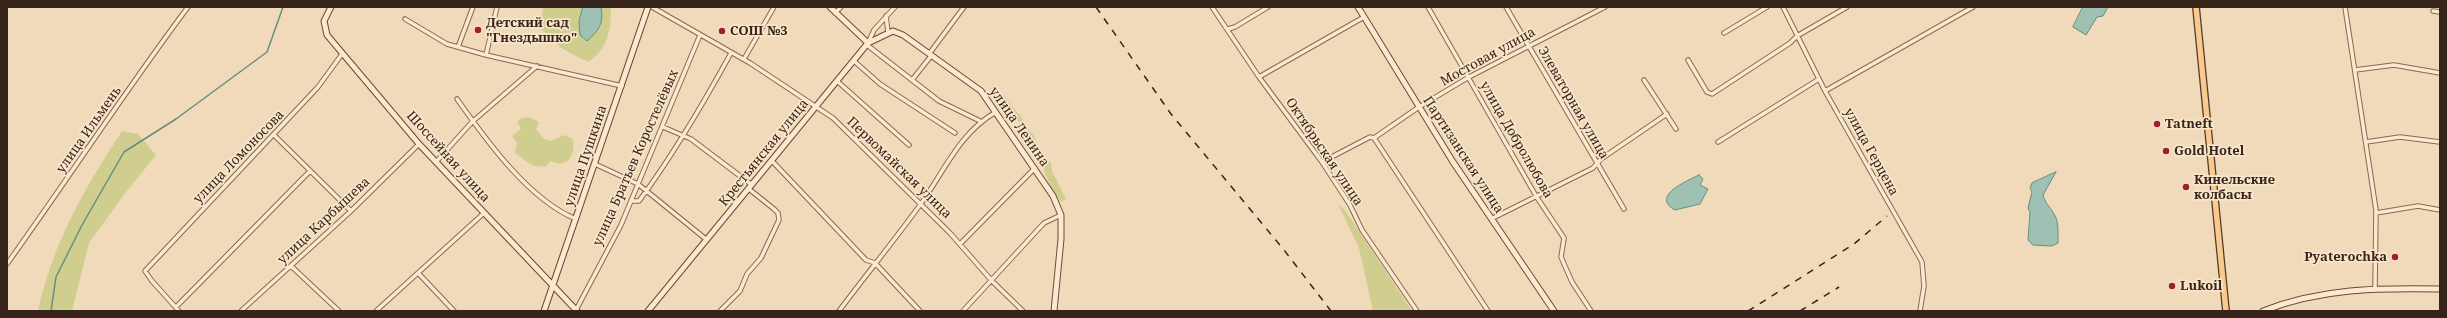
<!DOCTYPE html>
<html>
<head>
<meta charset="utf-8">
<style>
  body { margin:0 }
  #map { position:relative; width:2447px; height:318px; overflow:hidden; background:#f1daba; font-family:"Noto Serif",serif }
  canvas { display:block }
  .frame { position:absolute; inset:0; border:8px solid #36241a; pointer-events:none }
</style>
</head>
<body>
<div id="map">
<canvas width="2447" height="318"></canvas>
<div class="frame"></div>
</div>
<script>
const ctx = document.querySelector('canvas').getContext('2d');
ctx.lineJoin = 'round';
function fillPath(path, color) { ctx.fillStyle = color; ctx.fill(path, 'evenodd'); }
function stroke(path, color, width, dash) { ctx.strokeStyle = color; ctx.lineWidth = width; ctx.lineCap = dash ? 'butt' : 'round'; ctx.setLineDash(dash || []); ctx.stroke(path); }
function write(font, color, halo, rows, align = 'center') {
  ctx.font = font + ' "Noto Serif",serif'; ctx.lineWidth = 3.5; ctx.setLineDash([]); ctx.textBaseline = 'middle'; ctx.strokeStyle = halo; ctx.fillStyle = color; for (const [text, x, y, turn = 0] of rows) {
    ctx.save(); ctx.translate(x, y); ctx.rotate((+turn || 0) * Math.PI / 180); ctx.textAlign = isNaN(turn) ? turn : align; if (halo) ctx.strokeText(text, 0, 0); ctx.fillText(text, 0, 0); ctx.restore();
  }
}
const green = new Path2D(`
  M543,7H611C611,30 608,49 588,62L561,48L540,28Z
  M992,86L997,88L1022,118L1026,127L1034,136L1038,148L1051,164L1052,171L1066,199L1061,202C1051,191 1045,174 1041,160C1039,153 1028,146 1024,140L1028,138L1016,117L1004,115L999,103L991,94Z
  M529,117L539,122L536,129L543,138L550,141L565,135L573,139C575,156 568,169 550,161L546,166C531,169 526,160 515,153L517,142L512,136L521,129L517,122L521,118Z
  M122,131L138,134L156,155L123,196L89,243L72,311H38C53,243 84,189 122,131Z
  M1338,204L1345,210L1412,311H1373L1359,248Z`);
const water = new Path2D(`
  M583,7H601C604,24 599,30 587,41L580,35L579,22Z
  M2083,7H2108L2103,16L2097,17L2086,35L2073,27Z
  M2056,172L2043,195C2046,205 2049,205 2054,214C2059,221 2058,234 2058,243L2052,246L2033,245L2028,240L2030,212L2028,208L2032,192L2030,188L2032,183Z
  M1699,175L1703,179L1700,185L1708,189L1700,204L1675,210C1650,196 1687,181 1699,175Z`);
const stream = new Path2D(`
  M51,311L56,277L82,225L124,152L176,119L267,52L283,7`);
const street = new Path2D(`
  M652,7L750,63L833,118L950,233L992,281L1023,311
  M1212,7L1259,77L1322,162L1350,205L1362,230L1417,311
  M1428,7L1536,196L1564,238L1561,257L1572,282L1591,311
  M1506,7L1624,209
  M1783,7L1825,91L1922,262L1924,286L1920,311
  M2345,7L2376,210L2375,289
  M2433,11L2440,12
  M835,13L841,7
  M886,16L888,32
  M405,19L447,44L486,55L622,86
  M1228,29L1235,27L1268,7
  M1724,33L1767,7
  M868,43L874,30L895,7
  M867,45L939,101L980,121
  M458,47L473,7
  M929,54L964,7
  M486,55L497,7
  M744,59L774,7
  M1688,60L1707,92L1712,94L1790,43L1797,36L1847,7
  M854,61L880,84L955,133
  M2355,70L2394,65L2440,73
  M1259,77L1364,17
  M912,80L931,56
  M1644,80L1676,129
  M837,81L909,145
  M1825,91L1973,7
  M457,99C486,140 529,200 576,219
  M663,127L691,139L752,185
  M274,135L351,211
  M1374,138L1488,311
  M1718,142L1819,79
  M2366,142L2400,137L2440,142
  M436,162L472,122L537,66
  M773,162L866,260L875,263L920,311
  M1322,162L1370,137L1374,138L1419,107L1469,77L1605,7
  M595,164L638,184L707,240
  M631,201H639C674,154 703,104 731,53
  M2376,213L2418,206L2440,210
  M1491,219L1593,168L1601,159L1667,114
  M960,244L1035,168
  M7,264C68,179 125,91 188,7
  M291,266L339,311
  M419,274L454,311
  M176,307L310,171
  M576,310L621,225L700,35
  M179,311L152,281L145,271L318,87L342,54
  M241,311L351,211L419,144
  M376,311L484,213
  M720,311L740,291L747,274L761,258L779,220L778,213L774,209L749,189
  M839,311C865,276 894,241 920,205C944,172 959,133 996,112
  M963,311L1044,223L1061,215`);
const secondary = new Path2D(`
  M331,7L324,21L327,35L419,144L577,311
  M830,7L868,43
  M1358,7L1453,162L1554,311
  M544,311L648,7
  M648,311L868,43L893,31L903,35L981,91L1053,196L1061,215V239L1054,311
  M2263,311C2322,288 2377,288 2440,289`);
const primary = new Path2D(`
  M2196,7L2226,311`);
const rail = new Path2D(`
  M1096,7L1171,114L1284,250L1331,311
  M1748,311L1854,244L1887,216
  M1800,311L1839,287`);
const markers = [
  [478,30,4,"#9b2030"],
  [722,31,4,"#9b2030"],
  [2157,124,4,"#9b2030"],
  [2166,151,4,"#9b2030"],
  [2186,187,4,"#9b2030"],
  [2395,257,4,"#9b2030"],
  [2172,286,4,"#9b2030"]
];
const poiNames = [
  ["Детский сад",486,23],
  ["\"Гнездышко\"",486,38],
  ["СОШ №3",730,31],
  ["Tatneft",2165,124],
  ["Gold Hotel",2174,151],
  ["Кинельские",2194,180],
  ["колбасы",2194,195],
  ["Pyaterochka",2387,257,"right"],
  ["Lukoil",2180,286]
];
const streetNames = [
  ["Мостовая улица",1488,57,-29],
  ["Элеваторная улица",1573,103,60],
  ["улица Ленина",1019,127,55],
  ["улица Ильмень",89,130,-55],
  ["улица Добролюбова",1516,140,60],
  ["Октябрьская улица",1324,152,56],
  ["улица Герцена",1871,152,61],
  ["Крестьянская улица",764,153,-51],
  ["Партизанская улица",1463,155,57],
  ["улица Пушкина",586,156,-71],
  ["улица Ломоносова",239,157,-46],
  ["Шоссейная улица",448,157,48],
  ["улица Братьев Коростелёвых",636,158,-66],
  ["Первомайская улица",899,168,44],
  ["улица Карбышева",324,221,-43]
];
fillPath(green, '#cfce8e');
fillPath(water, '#9fc1b3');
stroke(water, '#668e80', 1);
stroke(stream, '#668e80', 1.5);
stroke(street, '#886954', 5.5);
stroke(secondary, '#6a4a37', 7);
stroke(primary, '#553829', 8);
stroke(street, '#fbe8ce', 3.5);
stroke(secondary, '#fbe8ce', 5);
stroke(primary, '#f8ca8e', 5.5);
stroke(rail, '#36241a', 1.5, [7, 7]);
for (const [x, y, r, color] of markers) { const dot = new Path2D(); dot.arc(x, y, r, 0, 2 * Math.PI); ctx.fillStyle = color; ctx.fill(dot); stroke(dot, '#f8e5ca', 1.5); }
write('bold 13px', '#36241a', '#f8e5ca', poiNames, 'left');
write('13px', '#36241a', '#f8e5ca', streetNames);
</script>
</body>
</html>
